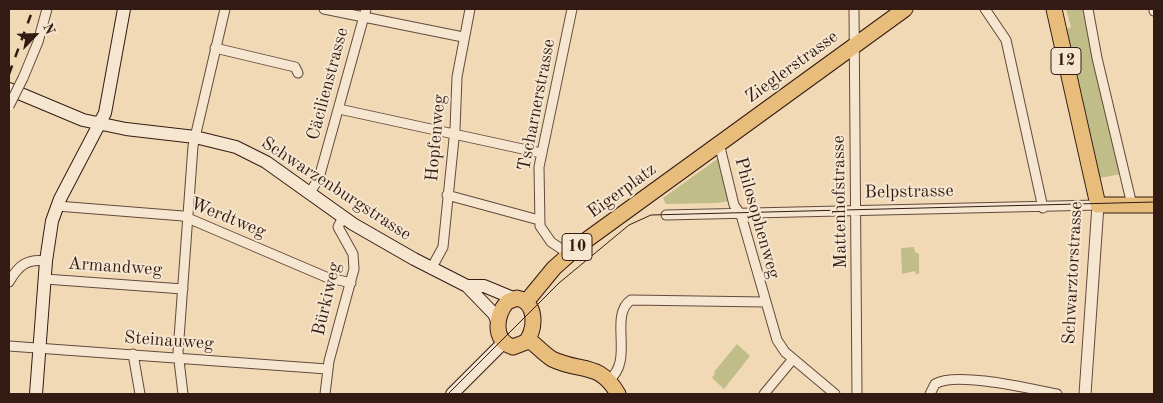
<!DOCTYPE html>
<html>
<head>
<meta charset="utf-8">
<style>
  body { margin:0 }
  #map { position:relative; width:1163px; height:403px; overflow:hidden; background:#f1d9b6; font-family:"Old Standard TT",serif }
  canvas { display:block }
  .frame { position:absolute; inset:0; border:10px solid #331b13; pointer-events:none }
  .north { position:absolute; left:10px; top:10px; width:50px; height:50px; -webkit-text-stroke:4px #f6e6d0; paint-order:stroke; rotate:66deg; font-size:14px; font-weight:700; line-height:20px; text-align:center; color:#331b13 }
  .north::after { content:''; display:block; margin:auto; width:18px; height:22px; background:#331b13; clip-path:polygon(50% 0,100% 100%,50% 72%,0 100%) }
</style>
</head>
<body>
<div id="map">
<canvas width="1163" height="403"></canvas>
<div class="frame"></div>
<div class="north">N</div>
</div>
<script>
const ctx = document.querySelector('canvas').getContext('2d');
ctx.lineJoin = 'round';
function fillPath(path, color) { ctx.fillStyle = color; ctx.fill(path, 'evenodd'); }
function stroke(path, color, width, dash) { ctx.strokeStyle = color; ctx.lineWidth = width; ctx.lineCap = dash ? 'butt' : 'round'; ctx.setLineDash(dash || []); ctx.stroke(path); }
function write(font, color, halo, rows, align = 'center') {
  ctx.font = font + ' "Old Standard TT",serif'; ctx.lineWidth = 4; ctx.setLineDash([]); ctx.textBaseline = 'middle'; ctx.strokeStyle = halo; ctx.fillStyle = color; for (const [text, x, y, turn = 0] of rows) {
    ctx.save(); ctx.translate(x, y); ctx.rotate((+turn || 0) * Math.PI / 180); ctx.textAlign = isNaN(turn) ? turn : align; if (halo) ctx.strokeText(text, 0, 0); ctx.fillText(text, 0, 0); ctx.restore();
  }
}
const green = new Path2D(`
  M1066,9H1086L1121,174L1100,178L1066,29L1071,27Z
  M720,157L730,201L717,203L666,204L663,198Z
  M914,247L915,252L919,254V274H916L915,271L902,274L901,248Z
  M737,344L750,356L724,389L712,378L715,373L714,372Z`);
const minor = new Path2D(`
  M324,9L463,37
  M854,9L857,394
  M985,9L1006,40L1043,208
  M1088,9L1097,58L1132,205
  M1154,9V11
  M215,48L295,67L298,73
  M23,78L38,42L47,9
  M339,109L541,153
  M719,143L734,205L741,215L777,340L785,352L835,394
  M309,194L319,178L366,9
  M447,195L539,220
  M57,206L183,216L326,277L351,283
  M666,215L1098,205
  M569,254L551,242L540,226L539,167L572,9
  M431,269L443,247L455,129L457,77L470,9
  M45,279L183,289
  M9,282C18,266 27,258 46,261
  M9,346L327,369
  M133,354L140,394
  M609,380C635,360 608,316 631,300L765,302
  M183,394L178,352L193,146L225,9
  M325,394L329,361L354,269L353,254L338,227L343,217
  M764,394L793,359
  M930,394L935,384C956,371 1031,389 1057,394`);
const tertiary = new Path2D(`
  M1085,394L1098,205`);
const secondary = new Path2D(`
  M9,89L83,120L126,129L195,137L236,147L266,162L353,224L414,259L467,286H484L513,298
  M467,286L494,314L498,323
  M36,394L46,261L52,221L60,199L105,113L124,9
  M452,394L504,342`);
const primary = new Path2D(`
  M1054,9L1098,205H1154
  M517,298C537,302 536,328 526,342L513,347C492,341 496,315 507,302Z
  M526,302L554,268L581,244L905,9
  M528,339C536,345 544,354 552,359C581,373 599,361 618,394`);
const tram = new Path2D(`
  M448,394L559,283L629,225L651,215L1154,202`);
const rail = new Path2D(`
  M9,74L33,9`);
const minorBridge = new Path2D(`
  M9,106L23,78`);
const shields = [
  [1066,61,30],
  [577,247,30]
];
const shieldNames = [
  ["12",1066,61],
  ["10",577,247]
];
const streetNames = [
  ["Zieglerstrasse",792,67,-36],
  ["Cäcilienstrasse",328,84,-75],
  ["Tscharnerstrasse",537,105,-79],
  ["Hopfenweg",436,138,-85],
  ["Schwarzenburgstrasse",336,189,33],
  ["Eigerplatz",622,191,-36],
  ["Belpstrasse",909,192,-1],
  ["Mattenhofstrasse",840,202,-91],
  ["Werdtweg",228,218,22],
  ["Philosophenweg",757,218,74],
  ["Armandweg",115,267,4],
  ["Schwarztorstrasse",1073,273,-87],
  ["Bürkiweg",327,299,-77],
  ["Steinauweg",169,341,4]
];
fillPath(green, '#c1bd89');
stroke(minor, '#624a3c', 11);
stroke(tertiary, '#624a3c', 13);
stroke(secondary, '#331b13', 14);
stroke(primary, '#331b13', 17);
stroke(minor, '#f6e6d0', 9);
stroke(tertiary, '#f6e6d0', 11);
stroke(secondary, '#f6e6d0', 12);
stroke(primary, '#e8bc7b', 15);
stroke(tram, '#331b13', 1);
stroke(rail, '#331b13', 2.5, [9, 9]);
stroke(minorBridge, '#624a3c', 11, []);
stroke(minorBridge, '#f6e6d0', 9);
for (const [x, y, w] of shields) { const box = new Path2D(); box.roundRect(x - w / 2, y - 13.5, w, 27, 4); ctx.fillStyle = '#f6e6d0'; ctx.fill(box); stroke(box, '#331b13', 1); }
write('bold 16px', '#331b13', null, shieldNames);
write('18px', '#331b13', '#f6e6d0', streetNames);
</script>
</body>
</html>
